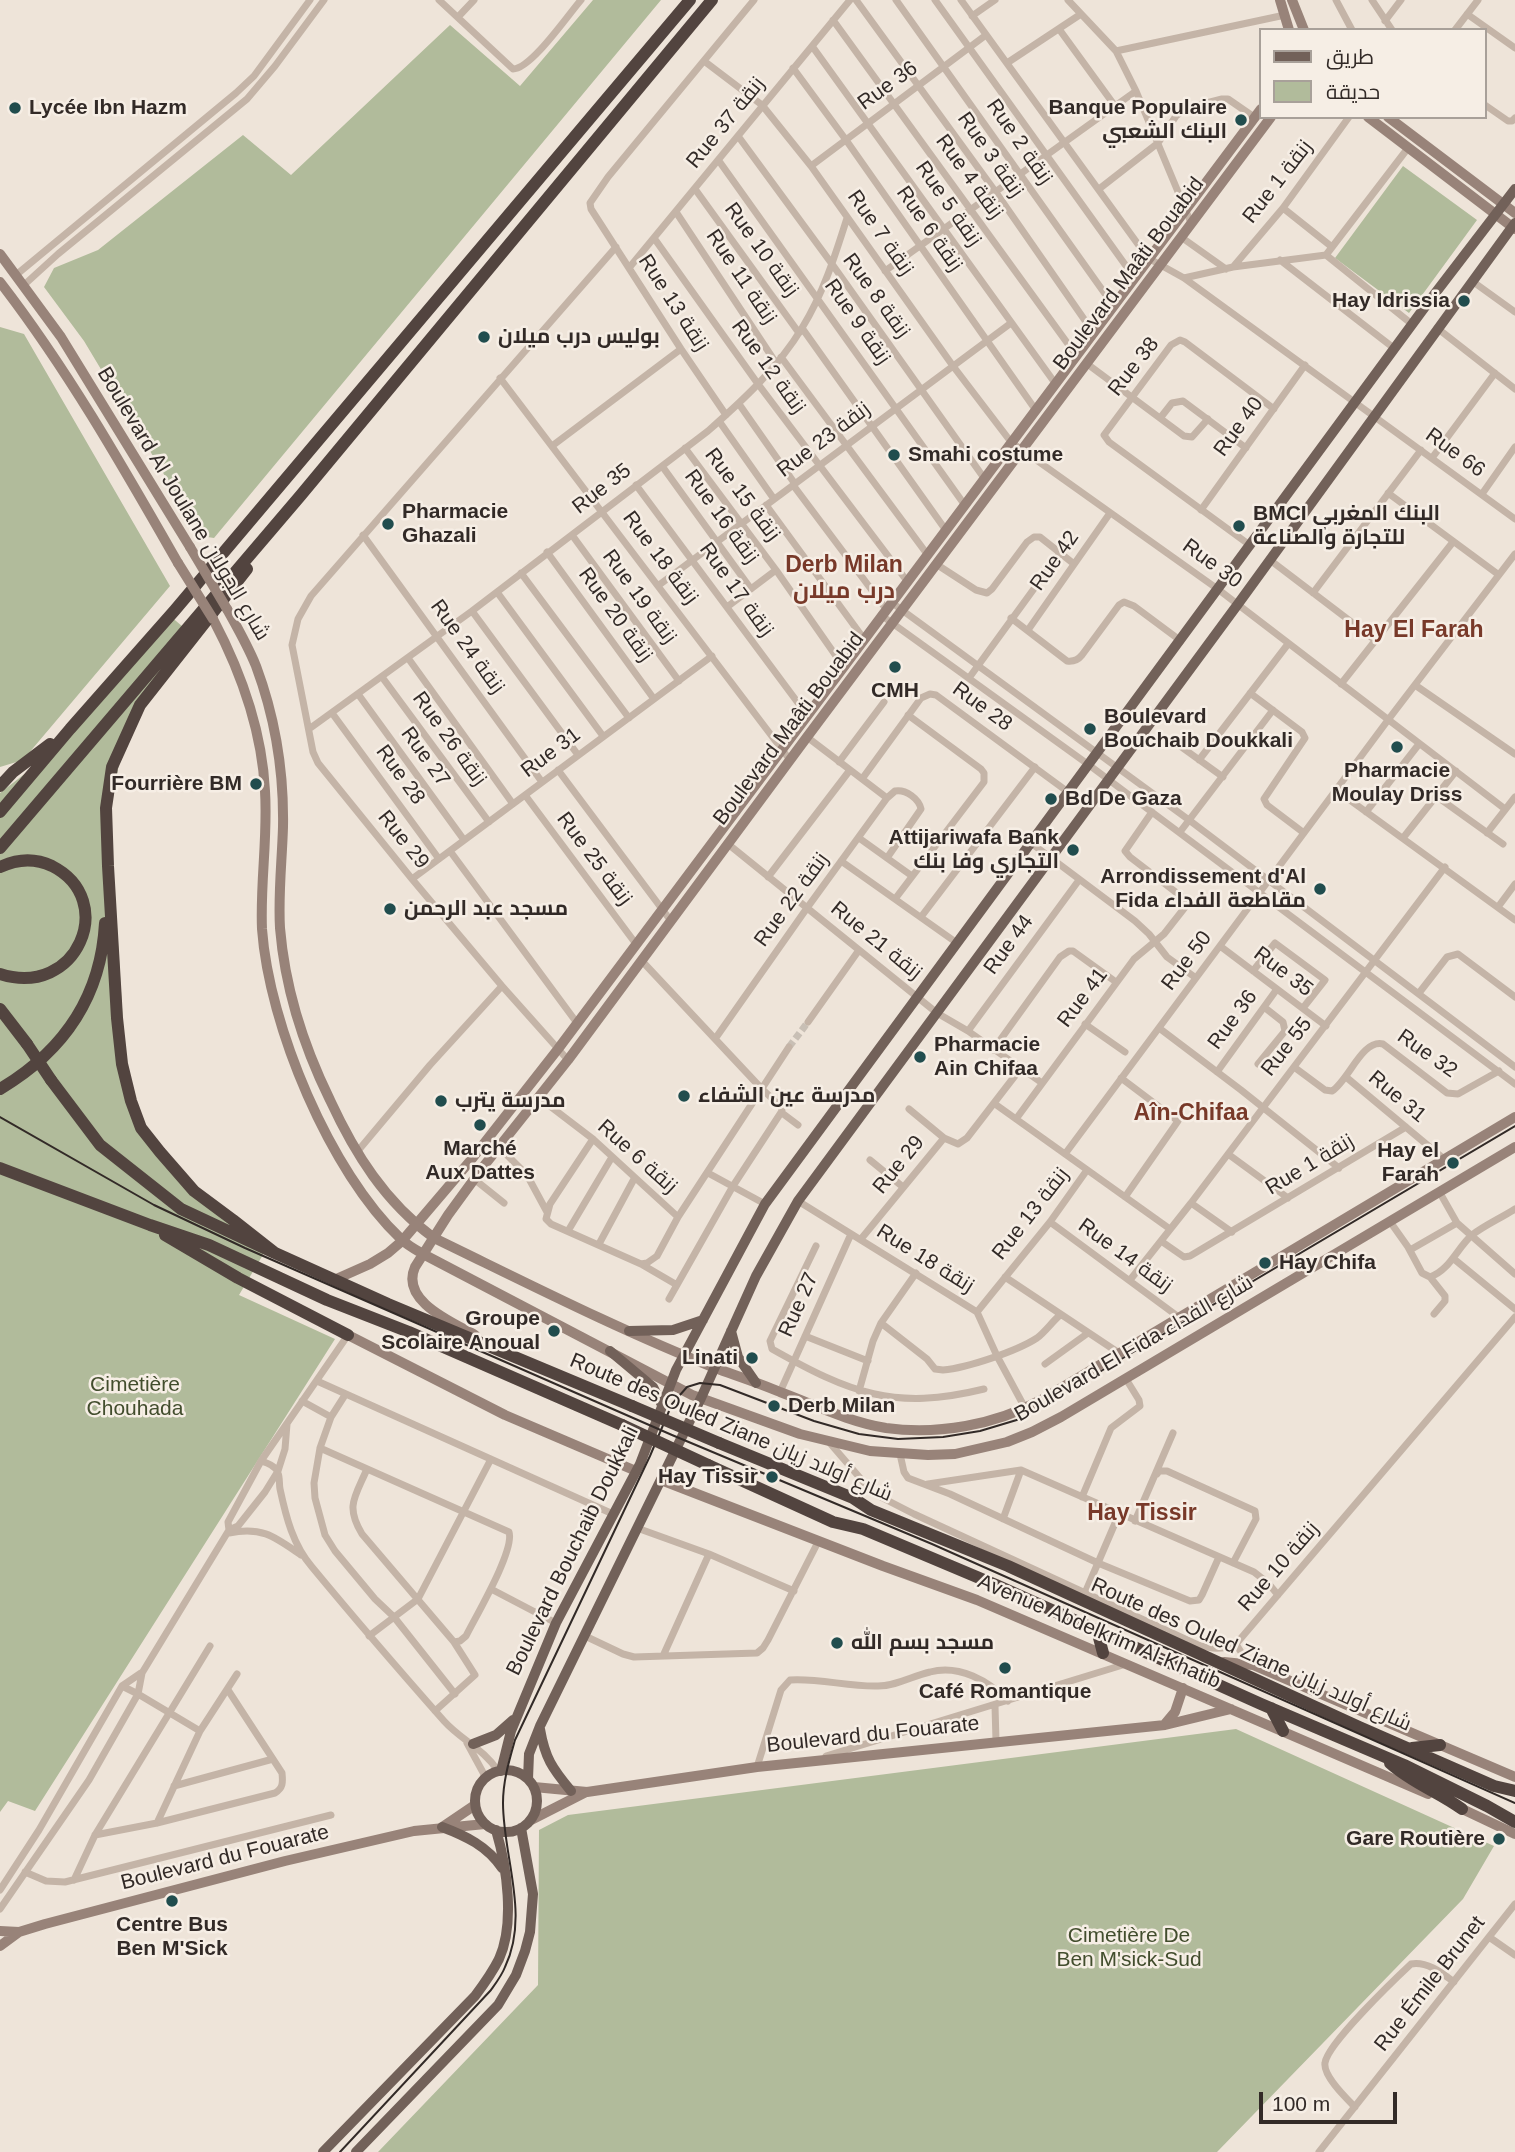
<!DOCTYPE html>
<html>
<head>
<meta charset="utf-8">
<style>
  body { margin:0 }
  #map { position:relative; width:1515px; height:2152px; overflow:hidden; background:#eee4d9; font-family:Arial,Cairo,sans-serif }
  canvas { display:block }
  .legend { position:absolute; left:1259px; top:28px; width:228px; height:91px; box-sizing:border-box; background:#f6eee5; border:2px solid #a8a099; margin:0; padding:9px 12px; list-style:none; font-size:21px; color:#322a27 }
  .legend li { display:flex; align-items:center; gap:14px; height:35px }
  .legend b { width:35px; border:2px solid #a8a099 }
  .scale { position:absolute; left:1259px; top:2092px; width:138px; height:32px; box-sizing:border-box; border:4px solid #322a27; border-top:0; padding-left:9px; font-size:21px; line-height:24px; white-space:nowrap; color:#322a27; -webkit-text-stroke:5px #f6eee5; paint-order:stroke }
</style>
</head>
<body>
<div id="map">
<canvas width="1515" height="2152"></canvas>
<ul class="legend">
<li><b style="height:9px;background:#726159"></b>طريق</li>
<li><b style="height:19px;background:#b1bb9b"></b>حديقة</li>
</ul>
<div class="scale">100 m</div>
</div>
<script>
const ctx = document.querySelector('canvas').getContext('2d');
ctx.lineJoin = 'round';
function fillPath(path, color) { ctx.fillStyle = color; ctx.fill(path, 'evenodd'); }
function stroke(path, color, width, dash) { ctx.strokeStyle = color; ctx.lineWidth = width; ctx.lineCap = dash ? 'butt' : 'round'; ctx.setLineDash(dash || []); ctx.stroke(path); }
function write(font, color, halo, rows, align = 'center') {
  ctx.font = font + ' Arial,Cairo,sans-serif'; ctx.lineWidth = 5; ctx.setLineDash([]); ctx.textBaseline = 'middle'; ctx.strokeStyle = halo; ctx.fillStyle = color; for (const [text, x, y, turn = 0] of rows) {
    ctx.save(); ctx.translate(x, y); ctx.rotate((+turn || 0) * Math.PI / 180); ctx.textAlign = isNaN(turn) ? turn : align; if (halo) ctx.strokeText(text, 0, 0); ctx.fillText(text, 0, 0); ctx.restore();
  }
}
const green = new Path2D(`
  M593,0H661L214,538L201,536L84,341L44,287L54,268L98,250L243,135L291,175L450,25L520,86Z
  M1403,166L1477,220L1409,313L1335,258Z
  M0,327L24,334L170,586L23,760L0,767Z
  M169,615L196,638L125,730L110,815L127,1087L152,1148L267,1248L239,1295L335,1339L35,1811L8,1801L0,1812V793L27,772Z
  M1236,1729L1494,1846L1463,1899L1217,2152H378L538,1985L539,1830L568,1815Z`);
const streetTunnel = new Path2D(`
  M789,1047L808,1022`);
const street = new Path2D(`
  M439,0L513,69C531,69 568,15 581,0
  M856,0L995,191L1093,332
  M896,0L1113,305
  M935,0L1134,277
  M961,0L1148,258L1184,278L1233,267L1326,255L1408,148
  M1068,0L1116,51L1136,91L1191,223
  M1336,0L1352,30
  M1372,0L1392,30
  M1467,14L1515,48
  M972,16L995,0
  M458,17L474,0
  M833,20L1076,355
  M1385,21L1401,0
  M1059,29L1115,106
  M1455,30L1478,0
  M812,46L1055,383
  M1116,51L1285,15
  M704,61L762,105L811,166L953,366L1011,442L1219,590L1505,809
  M1007,63L1081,14
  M793,68L846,140L1035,409
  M1485,105L1508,121H1512L1515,118
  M738,136L832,264L984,478
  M719,161L964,504
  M811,166L986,35
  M695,189L799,333
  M1099,189L1158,143L1176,116L1187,108L1222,99H1228L1254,117
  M1283,208L1332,247
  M676,212L776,363
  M1181,237L1226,269
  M654,238L758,384L907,581
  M1326,255L1413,325
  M1280,260L1395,349
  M1233,267L1283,208L1349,117
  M629,268L850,0
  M885,271L1136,91
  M16,275L236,93L254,76L310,0
  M1184,278L1515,519
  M1472,281L1515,312
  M24,285L58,254L247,99L275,66L324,0
  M802,328L945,529
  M1437,328L1515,389
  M781,357L927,554
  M1086,363L1184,436L1192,437L1208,419
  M500,378L790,760
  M739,404L795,484
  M726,415L681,349L591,209L590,203L608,177L754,0
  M1161,417L1172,403L1183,401L1246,448
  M719,421L774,499
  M552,446L681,349
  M685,448L776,570L843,666
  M1432,458L1495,373
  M662,466L751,589
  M636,485L807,715
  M793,485L886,609
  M1388,493L1499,575
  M1482,494L1515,447
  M766,505L864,639
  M1201,510L1305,365
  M363,535L542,782
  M572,535L679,681
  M1251,546L1109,442L1104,435L1171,345L1180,340L1185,342L1274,409
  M547,552L654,699
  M1270,560L1375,640
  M936,564L976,590L987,593L992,589L1027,542L1034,537H1040L1074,564
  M521,573L629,718
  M659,585L1011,323
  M497,592L603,736
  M1313,593L1421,450
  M891,602L1189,820L1515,1067
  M727,607L776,570
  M472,611L578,755
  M881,615L1089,765L1515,1084
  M1011,618L1067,661C1074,662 1078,660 1082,655L1119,605L1124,602L1134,606L1181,641
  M1028,630L1110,513
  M408,658L513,804
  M382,677L489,822
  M969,678L1060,553
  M1341,684L1453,542
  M1415,685L1515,754
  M1250,693L1302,732L1305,738L1264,799L1267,805L1304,833
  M358,694L464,840
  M332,713L439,859
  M309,729L472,611L708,431C742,401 778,368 802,328C823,294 835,256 847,218
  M807,737L887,798
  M1180,746L1223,777
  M1199,760L1288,644
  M839,762L884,702
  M558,770L671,921
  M862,779L921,698L930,694L936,695L1068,792
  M1336,790L1515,920
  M525,795L636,944
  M1436,796L1503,844
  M1366,812L1419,744
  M1180,832L1273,710
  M1487,833L1515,797
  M859,838L912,876
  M1403,838L1456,771
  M1031,843L1135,921L1149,934L1167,957L1196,978
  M728,844L937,1013L968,1031L1042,1083
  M450,851L577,1023
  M841,861L957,943
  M768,877L850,770
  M412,879L712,656
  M895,899L984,782V773L981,769L908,715
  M1498,907L1515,884
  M921,917L1035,767
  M1220,946L1326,1026
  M641,960L761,1088L781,1107L782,1111L733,1186L669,1299
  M1253,971L1275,943L1325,980L1303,1008
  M1419,993L1447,957L1458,954L1515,997
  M808,1022L859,950
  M1085,1024L1125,1052
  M1159,1028L1241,1090L1339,1168
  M968,1031L1079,880
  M715,1039L807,908L887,798L895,791C906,789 919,799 921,809L887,858
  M993,1050L1060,957L1069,951H1073L1116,982
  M568,1060L502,986L412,879L318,763L313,752L292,645L298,619L311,596L616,247
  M1258,1064L1285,1031L1283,1022L1264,1007
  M1294,1067L1325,1090L1332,1091C1349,1080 1362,1039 1383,1044L1447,1093L1458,1094L1499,1071
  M1217,1072L1277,989
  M1346,1077L1444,1159
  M1121,1078L1178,1121L1125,1197
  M538,1097L593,1139L678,1217
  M995,1104L1170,1229
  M909,1109L944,1138
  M782,1113L798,1125
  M1016,1119L1134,959L1164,934L1186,906V900L1130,857L1125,851L1152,812
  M593,1139L550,1204L546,1219L551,1224L641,1264L677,1285
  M499,1147L527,1175L547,1212
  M357,1152L430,1065L502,986
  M1065,1154L1388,720L1515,554
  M1228,1154L1288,1198
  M870,1160L903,1187
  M708,1173L765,1204
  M474,1179L504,1203
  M1440,1193L1457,1223L1515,1274
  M798,1201L977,1312L997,1356L1025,1408
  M1191,1203L1232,1232
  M1050,1222L1180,1318
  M1391,1223L1408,1247L1422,1273L1430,1277L1445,1296V1301L1434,1314
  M568,1231L612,1157
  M861,1239L944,1138L958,1144L967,1138L1021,1068
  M1161,1241L1184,1257L1190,1256L1406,1127
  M599,1244L634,1179
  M816,1246L770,1341L772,1349C850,1393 894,1411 984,1389
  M1410,1250L1457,1223
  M1454,1259L1515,1309
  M641,1264L647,1263L657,1256L678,1217L789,1047
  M1005,1277L1119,1353
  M1430,1277C1450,1270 1457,1248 1472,1235C1485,1225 1501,1218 1515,1209
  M1130,1280L1191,1203L1445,867
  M977,1312L1050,1222L1087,1170
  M881,1323L927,1359L935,1369L943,1370C967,1368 1017,1351 1037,1338C1045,1332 1052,1322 1060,1315
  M805,1336L868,1361
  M1045,1364L1088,1333
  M317,1381L613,1514
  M859,1391L873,1341L881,1323L916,1273
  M780,1392L851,1234
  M345,1395L331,1417L320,1448L314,1483L315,1498L325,1535L335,1551L375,1599L394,1617L455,1694
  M302,1401L331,1417
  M829,1442L873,1493L914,1514L1198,1645C1212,1649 1222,1650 1236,1644L1515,1317
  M320,1448L509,1532C515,1550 476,1616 466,1636L460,1641L454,1642
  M900,1454L904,1472L908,1478L950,1494L1098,1563L1190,1601L1199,1600L1202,1595L1219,1557
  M261,1461C268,1463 276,1466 278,1473C280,1478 279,1484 280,1489C286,1517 293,1545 312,1567C355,1619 399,1670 444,1721C461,1740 484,1749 498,1771
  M367,1469C355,1497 345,1506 362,1534L454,1642L475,1675L435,1711
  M1157,1474L1159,1471H1167L1255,1511L1256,1519L1233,1563
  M928,1484L1021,1470
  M1082,1497L1111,1428L1140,1406L1139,1400L1126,1379
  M1003,1519L1021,1470L1254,1572L1268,1583L1278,1595
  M1135,1521L1173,1433
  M637,1528L709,1554L663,1656
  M229,1530L238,1526L265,1492L278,1471L285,1449L287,1424
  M229,1533C262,1526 275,1537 301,1555
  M709,1554L794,1591
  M491,1589L556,1623
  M1085,1593L1119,1514
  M369,1636L418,1599L491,1459
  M585,1636L623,1654L634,1657L757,1653L763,1648L768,1640L818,1542
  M1236,1644L1246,1660L1253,1665
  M122,1686L138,1694L200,1731
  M995,1706L996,1741
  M467,1743L486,1778
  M826,1756L1126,1664
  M757,1767L781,1690L790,1680C819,1678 849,1687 878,1686C897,1686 912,1676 930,1672C959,1664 989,1681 1008,1701
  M174,1786L273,1759
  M157,1823L200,1731L237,1674
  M95,1835L157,1823L275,1793C283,1788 283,1783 282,1773L228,1690
  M25,1872L46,1881L65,1882L331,1815
  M74,1880L95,1835L210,1646
  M0,1890L39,1830L122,1686L141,1673
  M0,1909L89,1780L138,1694L142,1673L229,1530L228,1522L261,1461L348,1335
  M1489,1937L1515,1955
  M1355,2107C1346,2098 1323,2076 1325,2063C1327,2044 1395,1979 1411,1964C1427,1961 1442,1973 1454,1982
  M1319,2152L1515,1904`);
const secondary = new Path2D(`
  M1280,0L1289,30
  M1292,0L1304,30
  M1368,117L1515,229
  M1388,117L1515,213
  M0,254L61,337L190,547
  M0,282C68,370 123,467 178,563
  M227,609C237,627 248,646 256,666C275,717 284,772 283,827C282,861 278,894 280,928C285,989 303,1045 330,1100C355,1154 385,1202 434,1238C527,1283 619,1330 715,1368C737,1376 759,1383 780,1392C815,1405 849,1422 886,1428C938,1435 995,1425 1041,1400L1515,1117
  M213,619C241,672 262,730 265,791C268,837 260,883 262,929C269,1026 330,1172 401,1239C407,1245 416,1250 423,1254L692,1395L800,1434L870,1451L928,1455L955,1454L1007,1442L1032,1432L1061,1417L1515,1147
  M334,1280L370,1264L388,1253L402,1241L471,1160L558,1049L1261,109
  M348,1335L505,1415L636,1471
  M475,1335C452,1322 400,1301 415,1267L448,1215L483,1167L568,1060L807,737L1271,117
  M661,1480L883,1566L977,1600L1428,1794
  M1224,1662L1253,1665L1515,1777
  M1165,1724L1175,1712L1183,1688
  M534,1787L587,1792L757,1767L1165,1725L1231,1709
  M1458,1807L1515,1834
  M531,1820L586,1792
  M444,1826L475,1805
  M0,1931L19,1932
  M0,1946L19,1932L45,1924L285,1861L414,1831L485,1824`);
const primary = new Path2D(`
  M629,1331L673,1330L703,1320
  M731,1331L738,1357L756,1383
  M610,1351L653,1387L662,1405
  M540,1729C545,1758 552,1768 571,1791
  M473,1744L496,1735L513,1720
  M475 1801a31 31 0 1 1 62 0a31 31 0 1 1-62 0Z
  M501,1771L511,1731L556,1623L640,1464L676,1370L765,1204L1430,300L1515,189
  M528,1779L529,1754L540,1726L701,1398L756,1276L798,1201L1238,604L1515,223
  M442,1827C466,1836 487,1846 502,1868
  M323,2152L475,1996C484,1984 492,1973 499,1959C515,1924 507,1867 496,1830
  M356,2152L498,2005L516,1975L525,1951L530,1932L533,1894L521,1828`);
const highway = new Path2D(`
  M247,569L140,705L112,767L106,808L108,866L117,1018L122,1064L131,1101L141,1128L160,1152L194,1191L233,1220L275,1253
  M0,786L13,772L50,744
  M0,812L70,729L175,610L690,0
  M0,848L301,495L712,0
  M0,867C17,859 35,858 52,866C119,900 77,999 0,974
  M0,1009L27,1044
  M51,1080L100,1145L181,1209L275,1253L388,1304L632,1406
  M0,1089C64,1051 101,997 105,923
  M0,1168L150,1225L209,1245L327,1300L409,1332L622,1425
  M165,1235L238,1278L348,1335
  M719,1443L853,1498L871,1510L1008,1566L1359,1727L1494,1786L1515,1791
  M708,1465L833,1522L863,1529L996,1585L1261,1704L1404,1765L1487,1806L1515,1822
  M1097,1630L1103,1653
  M1271,1708L1283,1731
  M1412,1748L1440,1745
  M1390,1763C1412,1783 1439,1792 1462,1809`);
const tram = new Path2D(`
  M0,1117L154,1205L245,1248L672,1435L932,1544L1515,1803
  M340,2152L491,1990C496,1983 502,1975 505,1967C530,1915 503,1857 503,1803C503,1781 509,1761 515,1740L650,1456L672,1404L687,1387L700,1383L720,1385L814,1421L859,1434L898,1439L943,1437L980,1431L1020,1419L1515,1126`);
const secondaryBridge = new Path2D(`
  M190,547L227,609
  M178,563L213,619`);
const highwayBridge = new Path2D(`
  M27,1044L51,1080
  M632,1406L719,1443
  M622,1425L708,1465`);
const markers = [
  [15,108,7,"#214d4e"],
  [1241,120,7,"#214d4e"],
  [1464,301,7,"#214d4e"],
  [484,337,7,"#214d4e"],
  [894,455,7,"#214d4e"],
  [388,524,7,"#214d4e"],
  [1239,526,7,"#214d4e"],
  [895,667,7,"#214d4e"],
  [1090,729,7,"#214d4e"],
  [1397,747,7,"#214d4e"],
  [256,784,7,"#214d4e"],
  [1051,799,7,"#214d4e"],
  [1073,850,7,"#214d4e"],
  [1320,889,7,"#214d4e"],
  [390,909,7,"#214d4e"],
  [920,1057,7,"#214d4e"],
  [684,1096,7,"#214d4e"],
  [441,1101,7,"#214d4e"],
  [480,1125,7,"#214d4e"],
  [1453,1163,7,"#214d4e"],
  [1265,1263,7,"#214d4e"],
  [554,1331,7,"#214d4e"],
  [752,1358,7,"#214d4e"],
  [774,1406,7,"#214d4e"],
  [772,1477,7,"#214d4e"],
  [837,1643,7,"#214d4e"],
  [1005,1668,7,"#214d4e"],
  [1499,1839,7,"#214d4e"],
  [172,1901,7,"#214d4e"]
];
const streetNames = [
  ["Rue 36",888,86,-36],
  ["Rue 37 زنقة",726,123,-51],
  ["Rue 2 زنقة",1019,142,55],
  ["Rue 3 زنقة",990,155,55],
  ["Rue 4 زنقة",969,177,54],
  ["Rue 1 زنقة",1278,182,-52],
  ["Rue 5 زنقة",948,204,55],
  ["Rue 6 زنقة",929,229,55],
  ["Rue 7 زنقة",880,233,55],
  ["Rue 10 زنقة",761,250,54],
  ["Boulevard Maâti Bouabid",1129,274,-53],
  ["Rue 11 زنقة",741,277,56],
  ["Rue 8 زنقة",876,296,54],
  ["Rue 13 زنقة",673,303,57],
  ["Rue 9 زنقة",857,322,55],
  ["Rue 12 زنقة",768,367,54],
  ["Rue 38",1134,367,-52],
  ["Rue 40",1239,427,-54],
  ["Rue 23 زنقة",824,440,-37],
  ["Rue 66",1455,453,36],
  ["Rue 35",602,489,-38],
  ["Rue 15 زنقة",742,495,53],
  ["Boulevard Al Joulane شارع الجولان",183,504,59],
  ["Rue 16 زنقة",721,517,54],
  ["Rue 18 زنقة",660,558,53],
  ["Rue 42",1055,561,-55],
  ["Rue 30",1212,564,36],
  ["Rue 17 زنقة",736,590,54],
  ["Rue 19 زنقة",639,597,54],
  ["Rue 20 زنقة",615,615,54],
  ["Rue 24 زنقة",467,647,54],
  ["Rue 28",982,707,36],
  ["Boulevard Maâti Bouabid",789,729,-53],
  ["Rue 26 زنقة",449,739,54],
  ["Rue 31",551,753,-37],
  ["Rue 27",425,757,54],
  ["Rue 28",400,775,54],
  ["Rue 29",403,840,51],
  ["Rue 25 زنقة",594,859,53],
  ["Rue 22 زنقة",792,900,-54],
  ["Rue 21 زنقة",876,941,39],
  ["Rue 44",1009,945,-54],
  ["Rue 50",1187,961,-53],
  ["Rue 35",1283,972,37],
  ["Rue 41",1083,998,-53],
  ["Rue 36",1233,1020,-54],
  ["Rue 55",1287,1047,-52],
  ["Rue 32",1427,1054,35],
  ["Rue 31",1397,1097,40],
  ["Rue 6 زنقة",637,1157,42],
  ["Rue 29",899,1165,-51],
  ["Rue 1 زنقة",1310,1165,-31],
  ["Rue 13 زنقة",1031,1214,-52],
  ["Rue 14 زنقة",1125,1256,36],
  ["Rue 18 زنقة",925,1259,32],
  ["Rue 27",799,1305,-66],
  ["Boulevard El Fida شارع الفداء",1134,1349,-30],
  ["Route des Ouled Ziane شارع أولاد زيان",731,1428,23],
  ["Boulevard Bouchaib Doukkali",573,1551,-64],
  ["Rue 10 زنقة",1279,1567,-49],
  ["Avenue Abdelkrim Al-Khatib",1099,1632,23],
  ["Route des Ouled Ziane شارع أولاد زيان",1251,1655,24],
  ["Boulevard du Fouarate",873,1735,-6],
  ["Boulevard du Fouarate",225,1858,-14],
  ["Rue Émile Brunet",1430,1984,-52]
];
const poiNames = [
  ["Lycée Ibn Hazm",29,108],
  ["Banque Populaire",1227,108,"right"],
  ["البنك الشعبي",1227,132,"right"],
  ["Hay Idrissia",1450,301,"right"],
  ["بوليس درب ميلان",498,337],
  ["Smahi costume",908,455],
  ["Pharmacie",402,512],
  ["Ghazali",402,536],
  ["BMCI البنك المغربي",1253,514],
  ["للتجارة والصناعة",1253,538],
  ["CMH",895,691,"center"],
  ["Boulevard",1104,717],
  ["Bouchaib Doukkali",1104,741],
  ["Pharmacie",1397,771,"center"],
  ["Moulay Driss",1397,795,"center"],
  ["Fourrière BM",242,784,"right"],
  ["Bd De Gaza",1065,799],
  ["Attijariwafa Bank",1059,838,"right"],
  ["التجاري وفا بنك",1059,862,"right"],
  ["Arrondissement d'Al",1306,877,"right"],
  ["Fida مقاطعة الفداء",1306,901,"right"],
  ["مسجد عبد الرحمن",404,909],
  ["Pharmacie",934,1045],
  ["Ain Chifaa",934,1069],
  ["مدرسة عين الشفاء",698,1096],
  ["مدرسة يترب",455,1101],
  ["Marché",480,1149,"center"],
  ["Aux Dattes",480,1173,"center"],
  ["Hay el",1439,1151,"right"],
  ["Farah",1439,1175,"right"],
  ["Hay Chifa",1279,1263],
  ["Groupe",540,1319,"right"],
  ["Scolaire Anoual",540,1343,"right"],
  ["Linati",738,1358,"right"],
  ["Derb Milan",788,1406],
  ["Hay Tissir",758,1477,"right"],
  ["مسجد بسم الله",851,1643],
  ["Café Romantique",1005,1692,"center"],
  ["Gare Routière",1485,1839,"right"],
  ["Centre Bus",172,1925,"center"],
  ["Ben M'Sick",172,1949,"center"]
];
const parkNames = [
  ["Cimetière",135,1385],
  ["Chouhada",135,1409],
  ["Cimetière De",1129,1936],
  ["Ben M'sick-Sud",1129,1960]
];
const neighbourhoodNames = [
  ["Derb Milan",844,566],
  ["درب ميلان",844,592],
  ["Hay El Farah",1414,631],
  ["Aîn-Chifaa",1191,1114],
  ["Hay Tissir",1142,1514]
];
fillPath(green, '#b1bb9b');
stroke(streetTunnel, '#c8bfb5', 7, [7, 3.5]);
stroke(street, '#c4b4a7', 7);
stroke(secondary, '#988379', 10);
stroke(primary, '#726159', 10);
stroke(highway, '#52443f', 12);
stroke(tram, '#322a27', 2);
stroke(secondaryBridge, '#988379', 10);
stroke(highwayBridge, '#52443f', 12);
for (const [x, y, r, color] of markers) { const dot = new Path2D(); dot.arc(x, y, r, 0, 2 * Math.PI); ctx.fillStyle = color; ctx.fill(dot); stroke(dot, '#f6eee5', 2.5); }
write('21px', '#322a27', '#f6eee5', streetNames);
write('bold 21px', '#322a27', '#f6eee5', poiNames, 'left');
write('21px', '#424d2d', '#f6eee5', parkNames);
write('bold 23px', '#783929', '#f6eee5', neighbourhoodNames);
</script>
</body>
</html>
